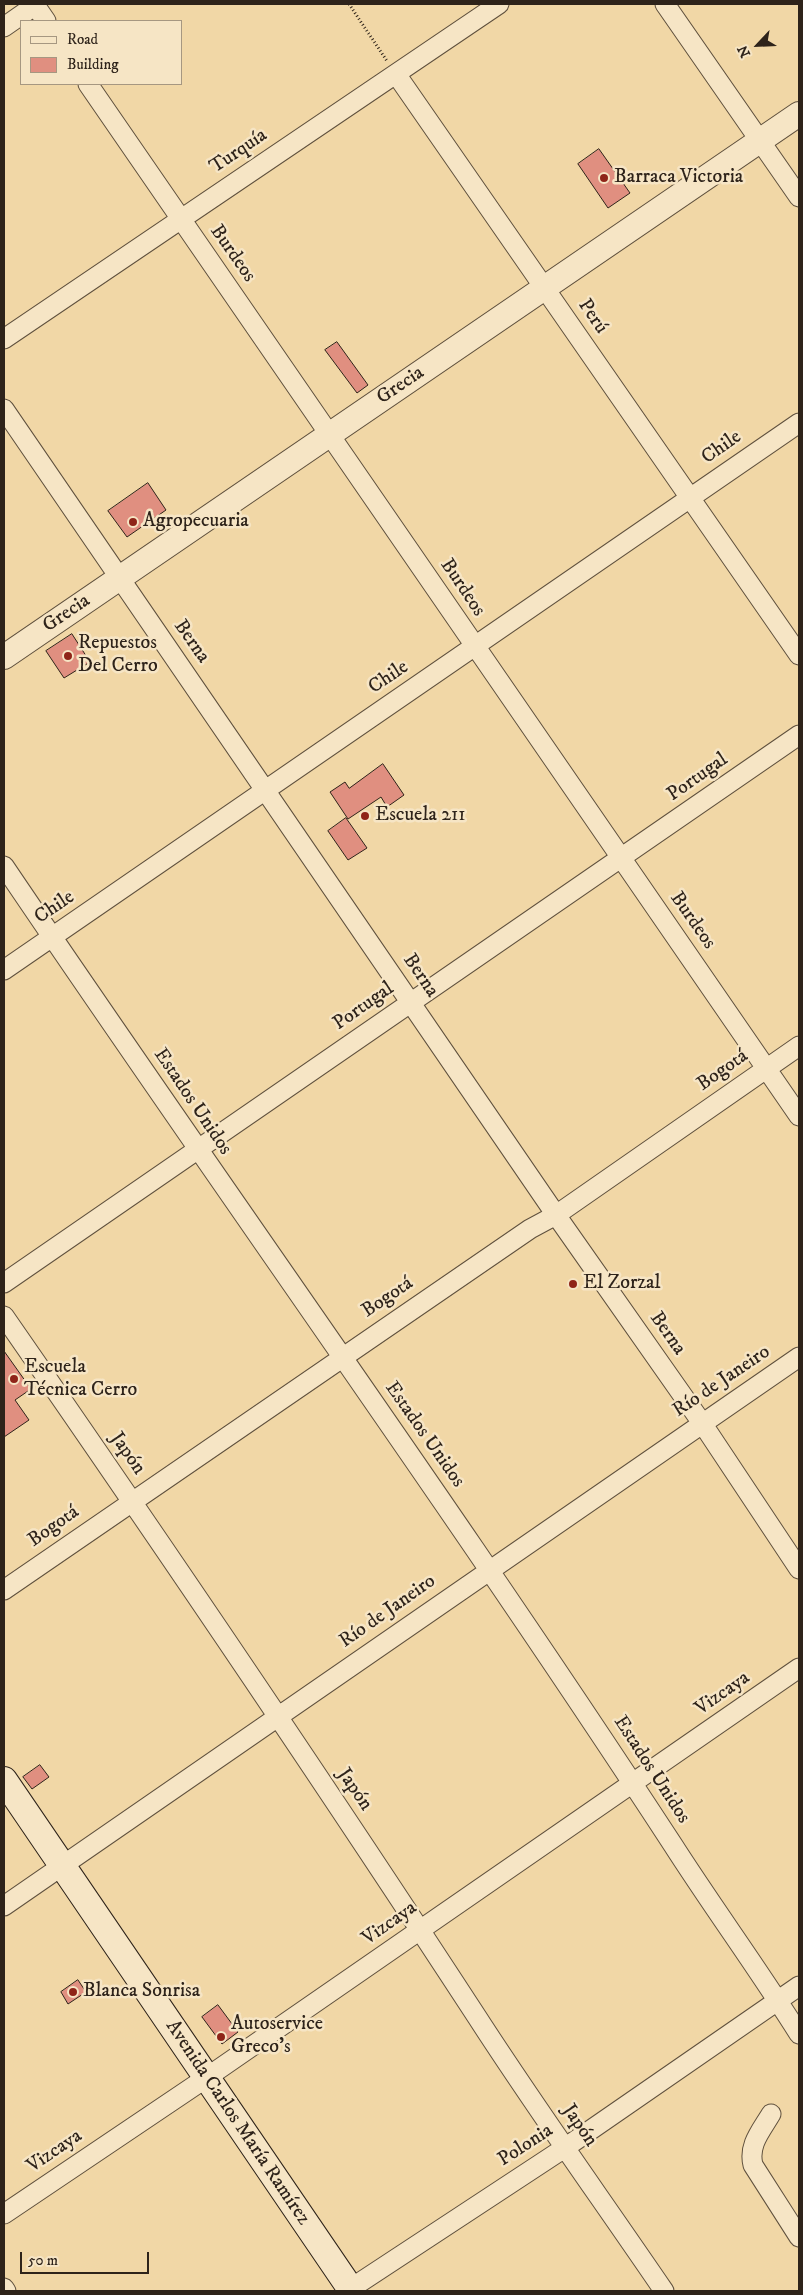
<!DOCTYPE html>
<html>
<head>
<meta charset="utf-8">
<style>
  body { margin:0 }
  #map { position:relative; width:803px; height:2295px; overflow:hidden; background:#f1d7a6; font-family:"IM FELL DW Pica",serif }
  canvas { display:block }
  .frame { position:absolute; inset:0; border:5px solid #2e231a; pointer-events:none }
  .legend { position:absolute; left:20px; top:20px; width:162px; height:65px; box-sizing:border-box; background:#f6e5c5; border:1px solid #a69781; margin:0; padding:6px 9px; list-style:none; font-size:15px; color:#2e231a }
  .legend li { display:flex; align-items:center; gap:10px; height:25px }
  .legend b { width:25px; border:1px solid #a69781 }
  .north { position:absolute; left:733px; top:20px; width:50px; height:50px; -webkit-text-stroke:4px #f6e5c5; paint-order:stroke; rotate:245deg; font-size:14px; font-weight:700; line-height:20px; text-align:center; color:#2e231a }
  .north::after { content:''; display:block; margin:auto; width:18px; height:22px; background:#2e231a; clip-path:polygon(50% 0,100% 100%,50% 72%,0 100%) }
  .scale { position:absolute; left:20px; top:2252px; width:129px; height:22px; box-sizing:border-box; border:2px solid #2e231a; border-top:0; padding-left:6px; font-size:15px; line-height:18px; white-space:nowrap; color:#2e231a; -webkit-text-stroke:4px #f6e5c5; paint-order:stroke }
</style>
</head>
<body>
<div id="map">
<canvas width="803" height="2295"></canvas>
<div class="frame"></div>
<ul class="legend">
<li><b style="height:6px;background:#f6e5c5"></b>Road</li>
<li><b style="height:14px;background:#e08f80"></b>Building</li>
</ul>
<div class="north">N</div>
<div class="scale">50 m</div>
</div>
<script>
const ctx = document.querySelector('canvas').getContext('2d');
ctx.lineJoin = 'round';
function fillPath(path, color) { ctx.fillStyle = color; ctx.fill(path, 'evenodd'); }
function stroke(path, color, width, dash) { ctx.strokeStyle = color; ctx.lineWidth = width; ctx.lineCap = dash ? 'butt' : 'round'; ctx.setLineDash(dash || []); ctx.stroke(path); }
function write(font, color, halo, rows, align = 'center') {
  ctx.font = font + ' "IM FELL DW Pica",serif'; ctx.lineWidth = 5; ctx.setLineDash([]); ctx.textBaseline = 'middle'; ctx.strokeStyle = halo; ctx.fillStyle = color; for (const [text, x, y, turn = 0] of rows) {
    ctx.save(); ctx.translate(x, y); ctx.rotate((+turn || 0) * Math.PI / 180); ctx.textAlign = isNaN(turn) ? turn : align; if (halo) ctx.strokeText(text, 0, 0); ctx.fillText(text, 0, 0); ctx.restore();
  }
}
const building = new Path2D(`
  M599,149L630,193L608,208L578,164Z
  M337,342L368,385L357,393L325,350Z
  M148,483L166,510L127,537L108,511Z
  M72,634L90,662L64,678L46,651Z
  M383,764L404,795L387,807L381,797L348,819L330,792L345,782L349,788Z
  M346,818L367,848L348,860L328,831Z
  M4,1351L31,1389L15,1400L29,1420L4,1437Z
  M40,1765L49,1777L32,1789L23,1777Z
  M78,1980L86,1992L68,2004L61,1992Z
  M218,2005L238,2032L222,2044L202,2017Z`);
const path = new Path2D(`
  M349,4L387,61`);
const minor = new Path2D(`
  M665,4L799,197
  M35,5L46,21
  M4,27L37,4
  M396,74L799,655
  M88,84L799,1116
  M4,339L499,4
  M4,409L556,1215L702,1423L799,1569
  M4,866C225,1193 457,1514 673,1845C714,1909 759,1970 799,2034
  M4,970L799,423
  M4,1283L799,735
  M4,1316C165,1548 323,1781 477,2017C537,2110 602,2200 664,2291
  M4,1590L530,1229L556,1215L799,1046
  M4,1906L799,1357
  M771,2114C761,2131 748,2145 753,2165L799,2237
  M4,2214L206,2078L799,1668
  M4,2288L6,2291
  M350,2289L566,2147L799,1986`);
const tertiary = new Path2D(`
  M4,657L799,114`);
const secondary = new Path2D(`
  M4,1780L352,2291`);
const markers = [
  [604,178,5,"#8f2418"],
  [133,522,5,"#8f2418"],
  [68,656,5,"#8f2418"],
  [365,816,5,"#8f2418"],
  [573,1284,5,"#8f2418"],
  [14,1379,5,"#8f2418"],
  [73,1992,5,"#8f2418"],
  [221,2037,5,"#8f2418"]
];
const streetNames = [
  ["Turquía",239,152,-34],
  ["Burdeos",232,254,55],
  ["Perú",592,317,56],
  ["Grecia",401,386,-34],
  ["Chile",722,448,-35],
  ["Burdeos",462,588,56],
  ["Grecia",67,614,-34],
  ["Berna",191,642,55],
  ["Chile",389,678,-34],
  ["Portugal",698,778,-35],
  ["Chile",55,908,-34],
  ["Burdeos",692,921,55],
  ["Berna",420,976,56],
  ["Portugal",364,1007,-35],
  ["Bogotá",723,1071,-35],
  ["Estados Unidos",192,1102,56],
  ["Bogotá",388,1298,-34],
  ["Berna",667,1334,55],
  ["Río de Janeiro",722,1382,-34],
  ["Estados Unidos",424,1435,55],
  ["Japón",127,1454,55],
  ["Bogotá",54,1527,-35],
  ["Río de Janeiro",388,1612,-35],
  ["Vizcaya",723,1694,-35],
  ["Estados Unidos",651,1770,57],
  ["Japón",354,1790,56],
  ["Vizcaya",390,1924,-35],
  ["Avenida Carlos María Ramírez",237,2123,56],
  ["Japón",579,2126,56],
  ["Polonia",526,2146,-33],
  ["Vizcaya",55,2152,-34]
];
const poiNames = [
  ["Barraca Victoria",614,178],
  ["Agropecuaria",143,522],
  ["Repuestos",78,644],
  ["Del Cerro",78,667],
  ["Escuela 211",375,816],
  ["El Zorzal",583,1284],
  ["Escuela",24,1368],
  ["Técnica Cerro",24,1391],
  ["Blanca Sonrisa",83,1992],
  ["Autoservice",231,2025],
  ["Greco's",231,2048]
];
fillPath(building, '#e08f80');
stroke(building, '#2e231a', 1);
stroke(minor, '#5f503d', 21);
stroke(tertiary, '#5f503d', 26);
stroke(secondary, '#2e231a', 28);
stroke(path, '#2e231a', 3, [1, 2.5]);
stroke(minor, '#f6e5c5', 19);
stroke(tertiary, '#f6e5c5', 24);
stroke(secondary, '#f6e5c5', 26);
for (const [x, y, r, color] of markers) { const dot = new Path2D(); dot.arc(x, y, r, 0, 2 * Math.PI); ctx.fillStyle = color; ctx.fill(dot); stroke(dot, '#f6e5c5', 2); }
write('20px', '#2e231a', '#f6e5c5', streetNames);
write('20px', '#2e231a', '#f6e5c5', poiNames, 'left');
</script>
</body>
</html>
